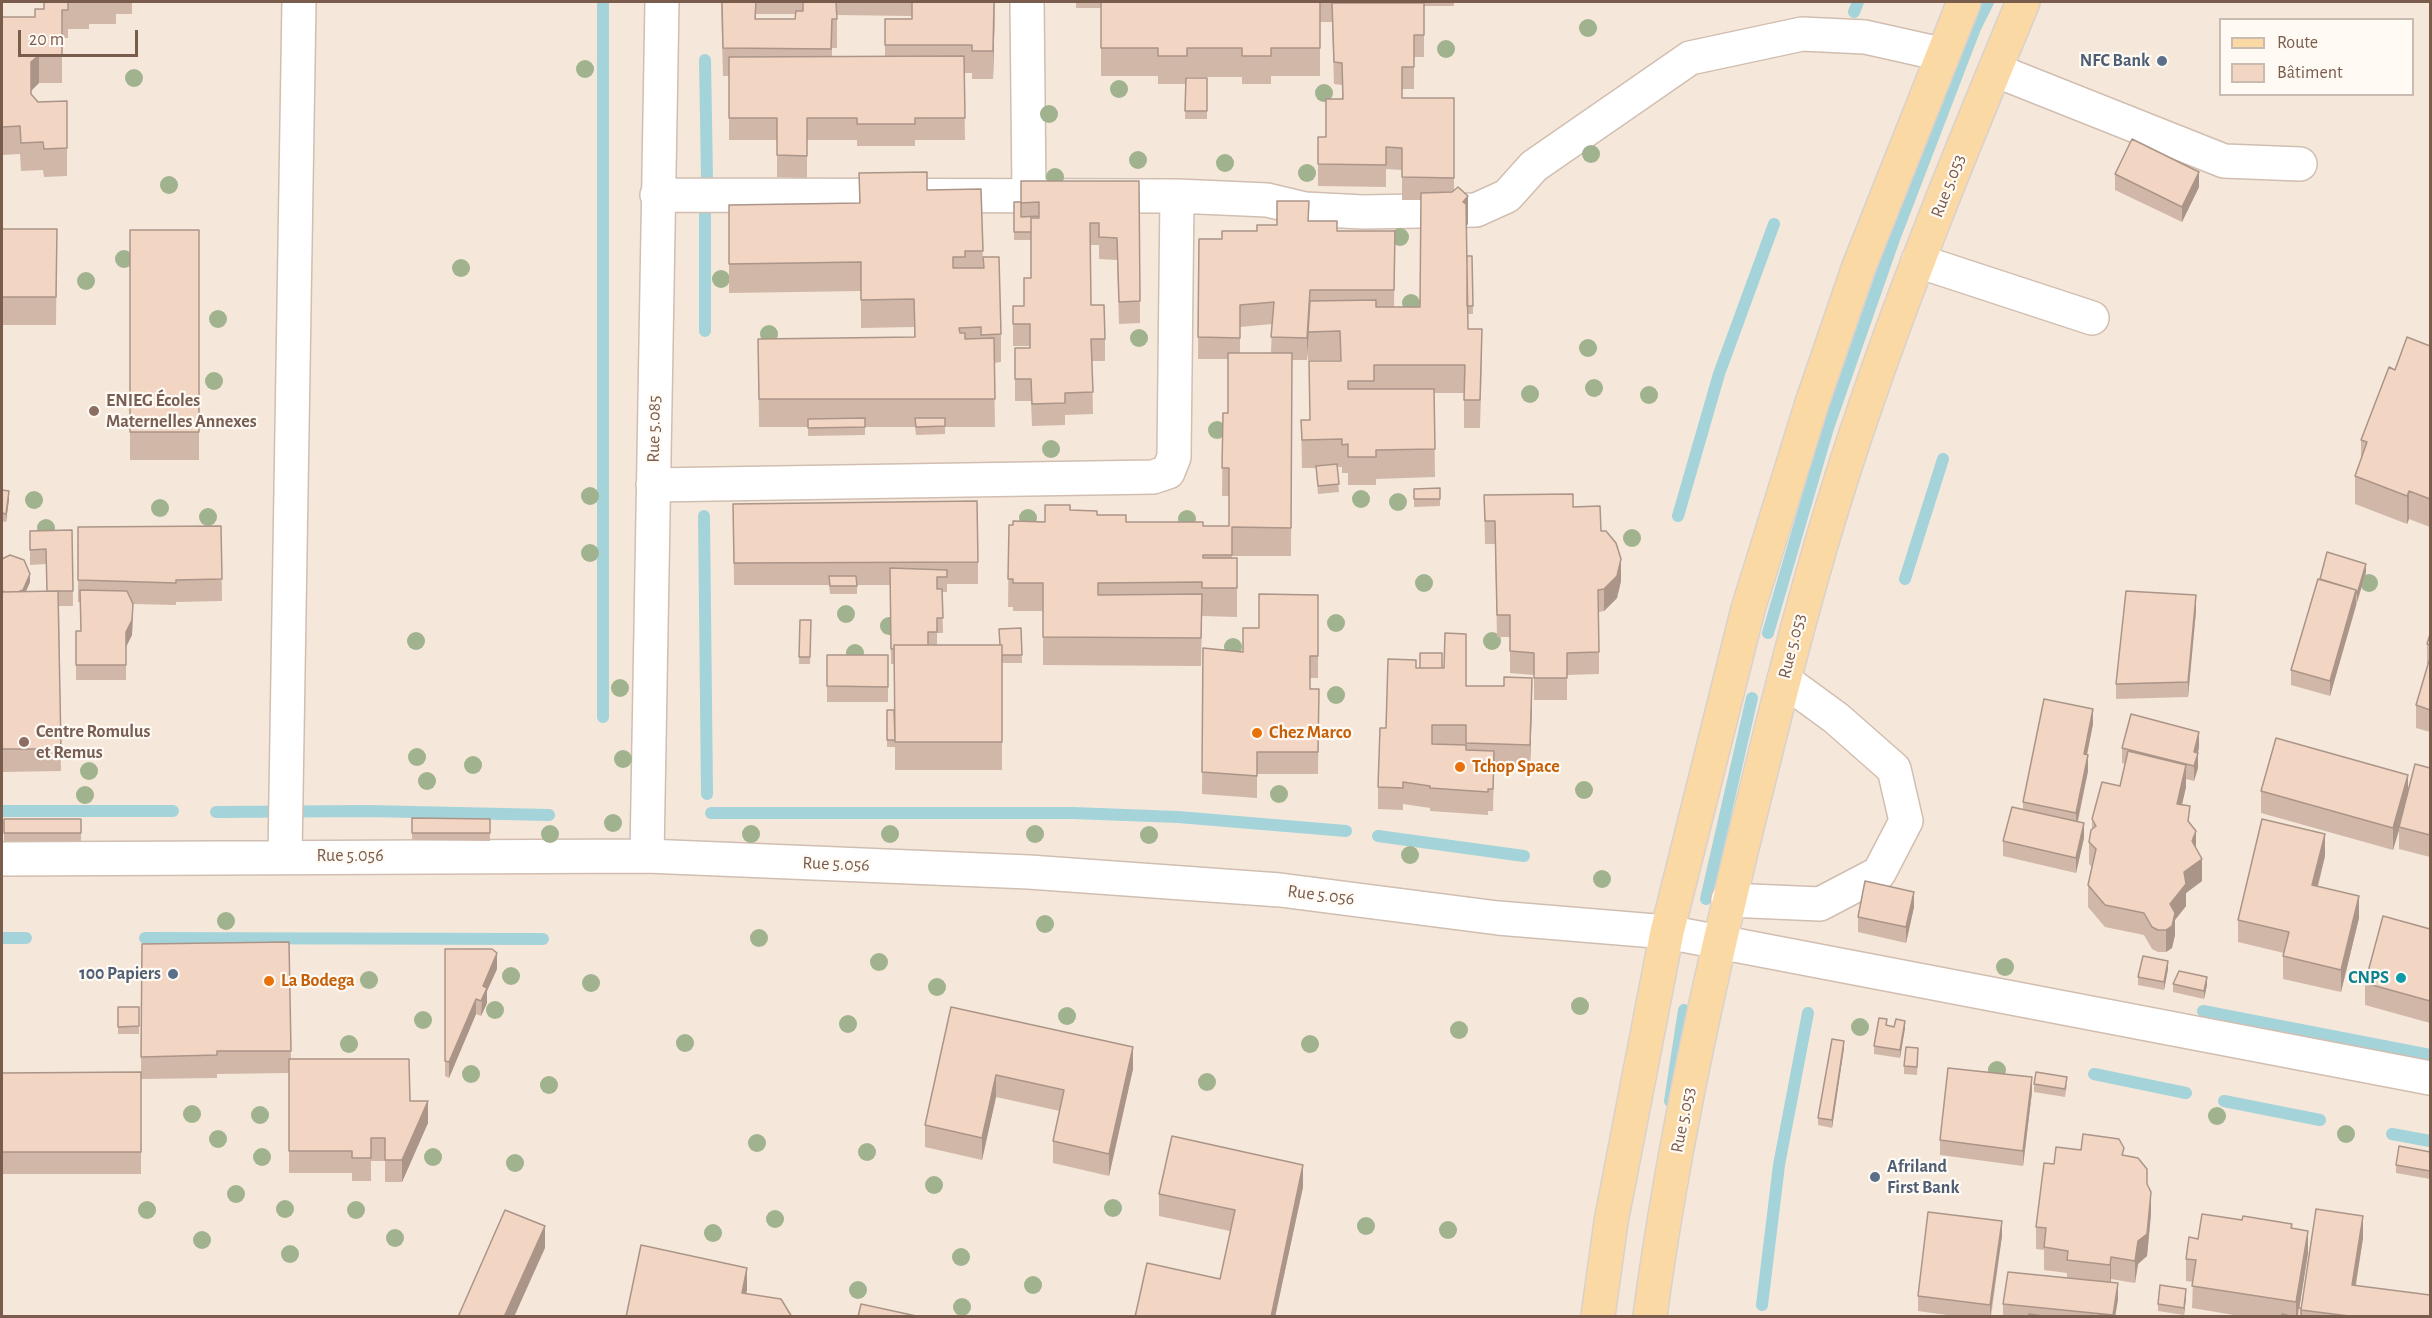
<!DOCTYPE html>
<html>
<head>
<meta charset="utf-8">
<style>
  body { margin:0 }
  #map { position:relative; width:2432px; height:1318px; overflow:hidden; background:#fdf6ec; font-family:"Alegreya Sans",sans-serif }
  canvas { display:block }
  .frame { position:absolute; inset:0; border:3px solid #7a5c4d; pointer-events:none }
  .legend { position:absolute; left:2219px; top:18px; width:195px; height:78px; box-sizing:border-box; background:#fffaf3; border:2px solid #cabbb1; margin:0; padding:8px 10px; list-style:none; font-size:18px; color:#7a5c4d }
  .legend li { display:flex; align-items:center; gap:12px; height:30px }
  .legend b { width:30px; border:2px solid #cabbb1 }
  .scale { position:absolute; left:18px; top:30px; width:120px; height:27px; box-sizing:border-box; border:3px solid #7a5c4d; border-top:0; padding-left:8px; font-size:18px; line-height:21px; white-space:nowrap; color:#7a5c4d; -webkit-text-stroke:4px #fffaf3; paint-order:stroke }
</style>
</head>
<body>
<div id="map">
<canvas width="2432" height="1318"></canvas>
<div class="frame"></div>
<ul class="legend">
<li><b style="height:8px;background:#fbd9a5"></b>Route</li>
<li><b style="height:16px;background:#f3d5c3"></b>Bâtiment</li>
</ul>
<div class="scale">20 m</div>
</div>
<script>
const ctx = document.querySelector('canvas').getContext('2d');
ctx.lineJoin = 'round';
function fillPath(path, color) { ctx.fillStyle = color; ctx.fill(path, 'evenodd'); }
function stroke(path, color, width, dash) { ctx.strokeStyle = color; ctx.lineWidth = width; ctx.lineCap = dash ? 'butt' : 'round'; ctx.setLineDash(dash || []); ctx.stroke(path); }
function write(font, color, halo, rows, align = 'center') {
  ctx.font = font + ' "Alegreya Sans",sans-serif'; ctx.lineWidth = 4.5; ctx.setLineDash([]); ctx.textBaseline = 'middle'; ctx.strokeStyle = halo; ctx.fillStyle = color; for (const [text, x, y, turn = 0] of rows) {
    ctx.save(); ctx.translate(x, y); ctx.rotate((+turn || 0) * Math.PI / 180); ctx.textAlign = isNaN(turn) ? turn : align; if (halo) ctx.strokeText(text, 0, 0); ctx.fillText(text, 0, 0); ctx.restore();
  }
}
const residential = new Path2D(`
  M2,2H2430V1316H2ZM2220,20H2412V94H2220Z`);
const stream = new Path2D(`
  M603,2V717
  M1854,12L1858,2
  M705,60L707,178
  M705,331V211
  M704,516L707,794
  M1678,516L1719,374L1774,224
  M1905,579L1943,459
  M1768,633L1828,428L1894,239L1975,28L1988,2
  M2,811H173
  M216,812L368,811L549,815
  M711,813H1073L1178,817L1346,831
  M1378,836L1524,856
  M1706,899L1752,698
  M2,938H26
  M145,938L543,939
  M2203,1011L2430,1055
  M2094,1074L2186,1093
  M1670,1101L1684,1010
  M2224,1101L2320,1120
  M2392,1134L2430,1141
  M1762,1305L1779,1165L1808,1013`);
const minor = new Path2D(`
  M1027,2L1029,195
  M1995,70L2224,161L2300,164
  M657,195L1177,196L1267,200L1305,209L1363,212L1476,210L1507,196L1534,166L1690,58L1802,34L1865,37L1941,54
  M1918,261L2092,318
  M653,485L1153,477L1168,472L1174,457L1177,196
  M285,856L299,2
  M647,856L662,2
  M2,859L647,856L1029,872L1280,890L1498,918L1667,932L2430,1078
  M1728,900L1820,904L1879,873L1906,821L1894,769L1836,718L1784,680`);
const major = new Path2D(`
  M1598,1316L1611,1222L1667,932L1748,609L1812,403L1858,269L1964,2
  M1650,1316C1674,1137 1714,959 1758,783C1788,661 1820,538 1861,419C1909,277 1966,139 2023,2`);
const trees = [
  [1588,28],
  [1446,49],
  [585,69],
  [134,78],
  [1119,89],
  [1324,93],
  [1049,114],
  [1591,154],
  [1138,160],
  [1225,163],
  [1307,173],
  [1055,177],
  [169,185],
  [1400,237],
  [124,259],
  [461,268],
  [721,279],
  [86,281],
  [1411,303],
  [218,319],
  [769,334],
  [1139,338],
  [1588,348],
  [214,381],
  [1594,388],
  [1530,394],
  [1649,395],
  [1217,430],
  [1051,449],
  [590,496],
  [1361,499],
  [34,500],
  [1398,502],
  [160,508],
  [208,517],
  [1028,518],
  [1187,519],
  [46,528],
  [1632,538],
  [590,553],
  [1424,583],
  [2369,583],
  [846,614],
  [1336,623],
  [889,626],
  [416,641],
  [1492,641],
  [1233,647],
  [855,653],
  [620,688],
  [1336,695],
  [417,757],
  [623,759],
  [473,765],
  [89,771],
  [427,781],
  [1584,790],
  [1279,794],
  [85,795],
  [613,823],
  [550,834],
  [751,834],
  [890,834],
  [1035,834],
  [1149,835],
  [1410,855],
  [1602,879],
  [226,921],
  [1045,924],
  [759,938],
  [879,962],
  [2005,967],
  [511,976],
  [369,980],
  [591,983],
  [937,987],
  [1580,1006],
  [495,1010],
  [1067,1016],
  [423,1020],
  [848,1024],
  [1860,1027],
  [1459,1030],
  [685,1043],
  [349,1044],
  [1310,1044],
  [1997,1070],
  [471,1074],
  [1207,1082],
  [549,1085],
  [192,1114],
  [260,1115],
  [2217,1116],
  [2346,1134],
  [218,1139],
  [757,1143],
  [867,1152],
  [262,1157],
  [433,1157],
  [515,1163],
  [934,1185],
  [236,1194],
  [1113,1208],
  [285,1209],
  [147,1210],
  [356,1210],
  [775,1219],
  [1366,1226],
  [1448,1230],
  [713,1233],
  [395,1238],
  [202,1240],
  [290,1254],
  [961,1257],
  [1033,1285],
  [858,1290],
  [962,1307]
];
const wall = new Path2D(`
  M44,2H132V14H116V24H89V29H68V38H62V83H39L31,91V94L38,102L67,101V176L44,177L43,170L21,171L20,154L2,155V17H35L44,9Z
  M721,2H995L993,79H972V73H964L965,140H915V146H857V140H807V178L777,177V140H729V76H723ZM756,14H796L795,19H756ZM837,15L912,16V19H885V56L832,57V48H837Z
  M1076,2H1454V6H1424V57H1414V89H1402V98H1454V190L1468,224L1466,226L1467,256H1472L1473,314H1467L1468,329L1482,358L1480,428H1464V393H1434L1435,477L1376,479V485H1348V473H1342V467H1337L1339,492L1318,494L1316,468H1302L1301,420H1309L1340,361V360H1308V336L1307,360H1292L1291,556H1232V558H1237V617L1202,616L1201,666L1043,665V611H1013V607H1008L1009,525L1045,522L1070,510L1097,515L1126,522L1203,526H1229V496H1222L1223,413H1228V359H1198L1199,239H1222L1257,231L1277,225L1309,221L1337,231H1395L1394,307H1420L1421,200H1402V170L1386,169V187L1318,186V137H1326L1342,99V85L1334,84L1332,22H1320V76H1271V84H1242V77H1187V78H1207V119H1185L1186,84H1158V76H1101V8H1076ZM1272,324L1271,353H1240V327Z
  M859,173L927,190L981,189L983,268V257L1001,334V362L994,363L995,427H945V434L916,435L915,427H865V435L808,436V427H759L758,339L914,337V327L861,328V291L729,293V205L859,203Z
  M2115,174L2199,187L2182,222L2115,190Z
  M1139,181L1140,323L1119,324L1117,260L1099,259V245H1090L1091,305L1105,339V361H1092L1093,414L1065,415V425L1032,426L1031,401H1015V348H1030V346H1013V306H1024L1031,278V240H1014V202H1021Z
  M2,229H57L56,325H2Z
  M130,230H199V460H130Z
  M2430,346V527L2409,519L2407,524L2355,504V476L2361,460V440L2395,370Z
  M1440,488V506L1414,507V489Z
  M2,490L9,499L6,522L2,521Z
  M1484,495L1573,507L1601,531L1621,581L1617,598L1604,611L1599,612V674L1567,675V700H1534V675L1510,673V637H1497L1495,544H1485Z
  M733,504L978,562V584H947V592H942L943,633H937V645H1000L1021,628L1022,663H1002V770H895V747H887V710L895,726L894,664H891L890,585H857V594H830L829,585H734Z
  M221,526L222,601L176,602V605L133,604V619L132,635L126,647V680H76V631H81L80,602H78V527Z
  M72,530L73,606H59L61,771L2,772V559L30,582L26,592L47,591L46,564L30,565V531Z
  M2366,572L2330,696L2291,685V670L2320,579Z
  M1318,595V678H1310V689H1319L1318,774H1257V798L1202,794L1203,648L1243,652L1259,628Z
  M2196,611L2188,697L2116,699V684Z
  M800,620H811L810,664H799Z
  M2430,634V732L2416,728V705L2427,666V644Z
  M827,655H888V702H827Z
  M1416,668H1442L1466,686L1532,700L1530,767L1494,766L1493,811H1488V815L1430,811V808L1403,804V810L1378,809V787L1386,728Z
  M2093,724L2087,755L2088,771L2078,822L2084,838L2076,873L2003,856V841L2023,809V802Z
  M2199,747L2198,753V768L2194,781L2186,779V787L2182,804L2190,824L2196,848L2202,881L2186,893V906L2175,920V935L2172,948L2166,952H2158L2152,949L2144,935L2105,927L2088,907V885L2092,867L2089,864V842L2092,829V819L2120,786L2125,764L2122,763V748Z
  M2430,768V857L2399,849V830L2393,850L2261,813V791L2408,792Z
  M412,818L490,819V841L412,840Z
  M4,819H81V841H4Z
  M2325,856L2318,887L2359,918L2341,992L2283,979V956L2284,953L2238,942V920Z
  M1914,907L1906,943L1858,932V917Z
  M2430,929V1023L2365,1005V983Z
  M289,942L291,1059L410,1101L428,1123L402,1182H385V1161H371V1181H352V1173H289V1073L217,1074V1078L141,1079V1174H2V1073L141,1072L142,944Z
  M445,949L497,969L487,991V1003L481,1016L476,1014L449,1078L445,1076Z
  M2168,969L2164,990L2138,985V977Z
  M2173,984L2207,985L2204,999L2173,992Z
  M118,1007H139V1034H118Z
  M951,1007L1133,1069L1109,1176L1053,1163V1141L1060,1111L996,1097L982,1160L925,1147V1125Z
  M1887,1025L1905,1028L1900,1058L1874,1054V1046Z
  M1844,1048L1832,1128L1818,1125V1118Z
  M1918,1056L1917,1075L1904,1074V1066Z
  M2034,1084L2067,1085L2065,1097L2034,1092Z
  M2032,1092L2023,1166L1940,1155V1140Z
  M2430,1152V1179L2396,1173V1165Z
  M2124,1155L2147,1184L2151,1214L2147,1256L2138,1264L2135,1283L2111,1279V1283L2118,1299L2115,1317H2003V1304L2067,1278V1273L2044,1270V1250L2036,1249V1227L2054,1164Z
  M1303,1187L1275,1317H1135L1220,1279L1230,1231L1159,1216V1194Z
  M2292,1228L2308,1253L2299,1308H2301L2363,1238L2356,1285L2430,1317H2246L2192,1308L2193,1282L2186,1281V1259L2198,1239Z
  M2002,1236L1991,1317H1961L1918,1311V1296Z
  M2186,1297L2184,1315L2158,1311V1304Z`);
const shadedWall = new Path2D(`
  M995,2L993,79V51Z
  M39,55V83L31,91V62Z
  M2199,172V187L2182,222V207Z
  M1468,196V224L1463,230V202Z
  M1310,290V312L1307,360V338Z
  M9,491V499L6,522V514Z
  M2409,491V519L2407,524V496Z
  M1621,559V581L1617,598L1604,611V589Z
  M2366,564V572L2357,602V594Z
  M30,574V582L23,597L12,602Z
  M2356,590V605L2330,696V681Z
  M2196,595V611L2188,697V682Z
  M133,604L132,635L126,647V632Z
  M1532,678V700L1530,767V745Z
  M2093,709V724L2084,769V754Z
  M2199,732V747L2197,757L2198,753V768L2194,781V752Z
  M2088,755V771L2076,828V813Z
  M2186,765V787L2177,826V804Z
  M2408,775V797L2399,827V830L2393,850V828Z
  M2084,823V838L2076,873V858Z
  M2196,831V853L2192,841Z
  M2325,834V856L2312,908V885Z
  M2202,859V881L2186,893V906L2175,920V935L2172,948L2166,952V930L2170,904L2184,872Z
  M1914,892V907L1906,943V927Z
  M2359,896V918L2341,992V970Z
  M497,953V969L487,991V1003L481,1016L483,986Z
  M2168,961V969L2164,990V982Z
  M2207,977V985L2204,999V991Z
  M476,999V1014L449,1078V1062Z
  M1905,1021V1028L1900,1058V1050Z
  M1844,1041V1048L1832,1128V1120Z
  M1133,1047V1069L1109,1176V1154Z
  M996,1075V1097L982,1160V1138Z
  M2032,1077V1092L2023,1166V1151Z
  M428,1101V1123L402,1182V1160Z
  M1303,1165V1187L1275,1317H1271Z
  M2151,1192V1214L2147,1256L2138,1264L2135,1283V1261L2138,1241Z
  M2363,1216V1238L2352,1307V1285Z
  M2002,1221V1236L1990,1317V1305Z
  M545,1226V1248L514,1317H504Z
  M2308,1231V1253L2298,1317H2296V1302Z
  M2111,1257V1279L2110,1287V1265Z
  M747,1268V1290L742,1315V1293Z
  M2118,1283V1299L2115,1317H2113Z
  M2186,1289V1297L2184,1315V1308Z`);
const building = new Path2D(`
  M44,2H68V10H62V55H39L31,62V94L38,102L67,101V148L44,149L43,142L21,143L20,126L2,127V17H35V9H44Z
  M722,2H756L755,19H795L796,11H803V2H836L837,19H832L831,49L723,48Z
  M912,2H994L993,51H972V45H885V19H912Z
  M1101,2H1320V48H1271V56H1242V48H1187V56H1158V48H1101Z
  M1332,3H1424V35H1414V67H1402V98H1454V178L1402,177V148L1386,147V165L1318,164V137H1326V99H1343L1342,63L1334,62Z
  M964,56L965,118H915V124H857V118H807V156L777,155V118H729V57Z
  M1186,78H1207V111H1185Z
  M2132,139L2199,172L2182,207L2115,174Z
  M927,172V190L981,189L983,251H965V257H953V268H984L983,257H999L1001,334L981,335V327L959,328L960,333H965V339L994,338L995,399H759L758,339L915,337L914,299L861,300V262L729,264V205L860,203L859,173Z
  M1021,181H1139L1140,301L1119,302L1117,238L1099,237V223H1090L1091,305H1104L1105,339H1091L1093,392L1065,393V403L1032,404L1031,379H1015V348H1030V324H1013V306H1024V278H1031V218H1039V202L1021,203Z
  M1458,187L1468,196L1463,202L1466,204L1468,329H1482L1480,400H1464L1465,365H1374V381H1348V389H1434L1435,449L1376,450V457H1348V444L1342,445V439L1302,440L1301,420H1310L1309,361H1341L1340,331L1308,332L1310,301L1376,300V307H1420L1421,193L1452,192Z
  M1277,201H1309L1308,221H1337V231H1395L1394,290H1310L1307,338L1271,337L1274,302L1240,305V338L1198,337L1199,239H1222V231H1257V225H1277Z
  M1014,202H1021V217L1039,216V218H1031V232H1014Z
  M2,229H57L56,297H2Z
  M130,230H199V432H130Z
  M1467,256H1472L1473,306H1467Z
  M2407,337L2430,346V499L2409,491L2407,496L2355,476L2367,442L2361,440L2389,367L2395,370Z
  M1228,353H1292L1291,528L1232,527V555H1203V558H1237V588H1202V582L1098,583V595L1202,594L1201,638L1043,637V583H1013V579H1008L1009,525H1013V521L1045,522V505H1070V510L1097,511V515H1126V522H1203V526H1229V468H1222L1223,413H1228Z
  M865,418V427L808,428V419Z
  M915,418H945V426L916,427Z
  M1337,464L1339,484L1318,486L1316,466Z
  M1440,488V499H1414V489Z
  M2,490L9,491L6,514L2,513Z
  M1573,494V507L1600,506L1601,531H1606L1616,543L1621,559L1617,576L1604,589L1598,590L1599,652L1567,653V678H1534V653L1510,651V615H1497L1495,521H1485L1484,495Z
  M977,501L978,562L734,563L733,504Z
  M221,526L222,579L176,580V583L78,580V527Z
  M72,530L73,591H47L46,549L30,550V531Z
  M2327,552L2366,564L2357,594L2356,590L2320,579Z
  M10,555L24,560L30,574L23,590L18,592H5L2,591V559Z
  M890,568L947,570V577H937V589H942L943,618H937V632H928V645H894V649H891Z
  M829,576H856L857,586H830Z
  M2318,579L2356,590L2330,681L2291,670Z
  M80,590L127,591L133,604L132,620L126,632V665H76V631H81Z
  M58,591L61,749H2V592Z
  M2126,591L2196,595L2188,682L2116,684Z
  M1259,594L1318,595V656H1310V689H1319L1318,752H1257V776L1202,772L1203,648L1243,652V628H1259Z
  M800,620H811L810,657H799Z
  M1021,628L1022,655H1002V645H1000L999,629Z
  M1445,633L1466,634V686H1504V677L1532,678L1530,745L1466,743V725H1432V744L1466,745V750L1494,751L1493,789H1488V792L1430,788V786L1403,782V788L1378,787L1380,728H1386L1388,659L1416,660V668H1444Z
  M2430,634V645L2427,644Z
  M894,645H1002V742H895Z
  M1420,653H1442V668H1420Z
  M827,655H888V687L827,686Z
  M2429,661H2430V710L2416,705Z
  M2044,699L2093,709L2084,754L2088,755L2076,813L2023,802Z
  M887,710H894L895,740H887Z
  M2131,714L2199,732L2194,752L2198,753L2194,766L2122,748Z
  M2276,738L2408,775L2393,828L2261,791Z
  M2128,751L2186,765L2177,804L2190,806L2188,821L2196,831L2192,841L2202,859L2184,872L2186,884L2170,904L2175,913L2172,926L2166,930H2158L2152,927L2144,913L2105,905L2088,885L2096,849L2089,842L2091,830L2096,826L2092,819L2102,782L2120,786Z
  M2415,764L2430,768V835L2399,827Z
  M2012,807L2084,823L2076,858L2003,841Z
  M412,818L490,819V833H412Z
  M4,819H81V833H4Z
  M2262,819L2325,834L2312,885L2359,896L2341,970L2283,956L2289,932L2238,920Z
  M1865,881L1914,892L1906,927L1858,917Z
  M2383,916L2430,929V1001L2365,983Z
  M289,942L291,1051H217V1055L141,1057L142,944Z
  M445,949H492L497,953L483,986L487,988L481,1001L476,999L449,1062L445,1061Z
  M2143,956L2168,961L2164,982L2138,977Z
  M2179,971L2207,977L2204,991L2173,984Z
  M118,1007H139V1026L118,1027Z
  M951,1007L1133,1047L1109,1154L1053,1141L1064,1090L996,1075L982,1138L925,1125Z
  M1879,1018L1887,1019L1886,1025L1894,1027L1896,1019L1905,1021L1900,1050L1874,1046Z
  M1832,1039L1844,1041L1832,1120L1818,1118Z
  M1906,1047L1918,1048L1917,1067L1904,1066Z
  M289,1059H409L410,1101H428L402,1160H385V1138H371V1158H352V1151H289Z
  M1948,1068L2032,1077L2023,1151L1940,1140Z
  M141,1072V1152H2V1073Z
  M2036,1072L2067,1077L2065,1089L2034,1084Z
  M2083,1134L2119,1139L2124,1148L2122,1155L2138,1158L2147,1169V1184L2151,1192L2147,1234L2138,1241L2135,1261L2111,1257L2110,1265L2067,1260L2068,1251L2044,1247L2046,1228L2036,1227L2044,1163L2054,1164L2056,1147L2081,1150Z
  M1172,1136L1303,1165L1271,1317H1135L1147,1263L1220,1279L1235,1210L1159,1194Z
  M2399,1146L2430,1152V1171L2396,1165Z
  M2316,1209L2363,1216L2352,1285L2430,1295V1317H2357L2301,1310Z
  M505,1210L545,1226L504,1317H458Z
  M1928,1212L2002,1221L1990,1305L1918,1296Z
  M2202,1214L2242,1220L2243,1216L2292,1224L2291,1228L2308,1231L2296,1302L2192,1286L2196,1260L2186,1259L2189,1237L2198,1239Z
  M641,1245L747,1268L742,1293L781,1299L792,1317H626Z
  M2008,1272L2118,1283L2113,1315L2003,1304Z
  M2160,1285L2186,1289L2184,1308L2158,1304Z
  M861,1304L921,1317H858Z
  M2298,1308H2301V1317H2297Z
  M2029,1314L2050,1317H2029Z
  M2282,1314L2294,1317H2282Z
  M2100,1315L2113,1317H2097Z`);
const markers = [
  [2162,61,6,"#5c6f8a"],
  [94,411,6,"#8d6e63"],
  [1257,733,6,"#e8710a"],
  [24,742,6,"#8d6e63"],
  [1460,767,6,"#e8710a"],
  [173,974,6,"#5c6f8a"],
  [2401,978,6,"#0f9aa8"],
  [269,981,6,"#e8710a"],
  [1875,1177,6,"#5c6f8a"]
];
const serviceNames = [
  ["NFC Bank",2150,61],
  ["100 Papiers",161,974],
  ["Afriland",1887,1167,"left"],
  ["First Bank",1887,1188,"left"]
];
const streetNames = [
  ["Rue 5.053",1948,186,-69],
  ["Rue 5.085",654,429,-89],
  ["Rue 5.053",1792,646,-76],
  ["Rue 5.056",350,856],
  ["Rue 5.056",836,864,2],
  ["Rue 5.056",1321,895,7],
  ["Rue 5.053",1683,1120,-79]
];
const educationNames = [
  ["ENIEG Écoles",106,401],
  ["Maternelles Annexes",106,422],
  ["Centre Romulus",36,732],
  ["et Remus",36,753]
];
const foodNames = [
  ["Chez Marco",1269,733],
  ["Tchop Space",1472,767],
  ["La Bodega",281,981]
];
const cultureNames = [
  ["CNPS",2389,978]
];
fillPath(residential, '#f5e8da');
stroke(stream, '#a5d3da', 12);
stroke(minor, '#d1beb0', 36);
stroke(major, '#dad1cd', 36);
stroke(minor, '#fff', 33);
stroke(major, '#fbd9a5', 33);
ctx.fillStyle = '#a0b28e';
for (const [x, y] of trees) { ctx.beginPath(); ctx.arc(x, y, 9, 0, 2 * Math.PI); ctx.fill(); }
fillPath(wall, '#d1b7a8');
fillPath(shadedWall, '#aa9588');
fillPath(building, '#f3d5c3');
stroke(building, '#aa9588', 1.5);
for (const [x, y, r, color] of markers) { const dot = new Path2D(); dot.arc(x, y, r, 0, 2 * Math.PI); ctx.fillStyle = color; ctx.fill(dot); stroke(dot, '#fffaf3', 2); }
write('bold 18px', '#4e5e75', '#fffaf3', serviceNames, 'right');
write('18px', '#7a5c4d', '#fffaf3', streetNames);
write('bold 18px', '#785e54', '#fffaf3', educationNames, 'left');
write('bold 18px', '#c56008', '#fffaf3', foodNames, 'left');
write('bold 18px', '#0d838f', '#fffaf3', cultureNames, 'right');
</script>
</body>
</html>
